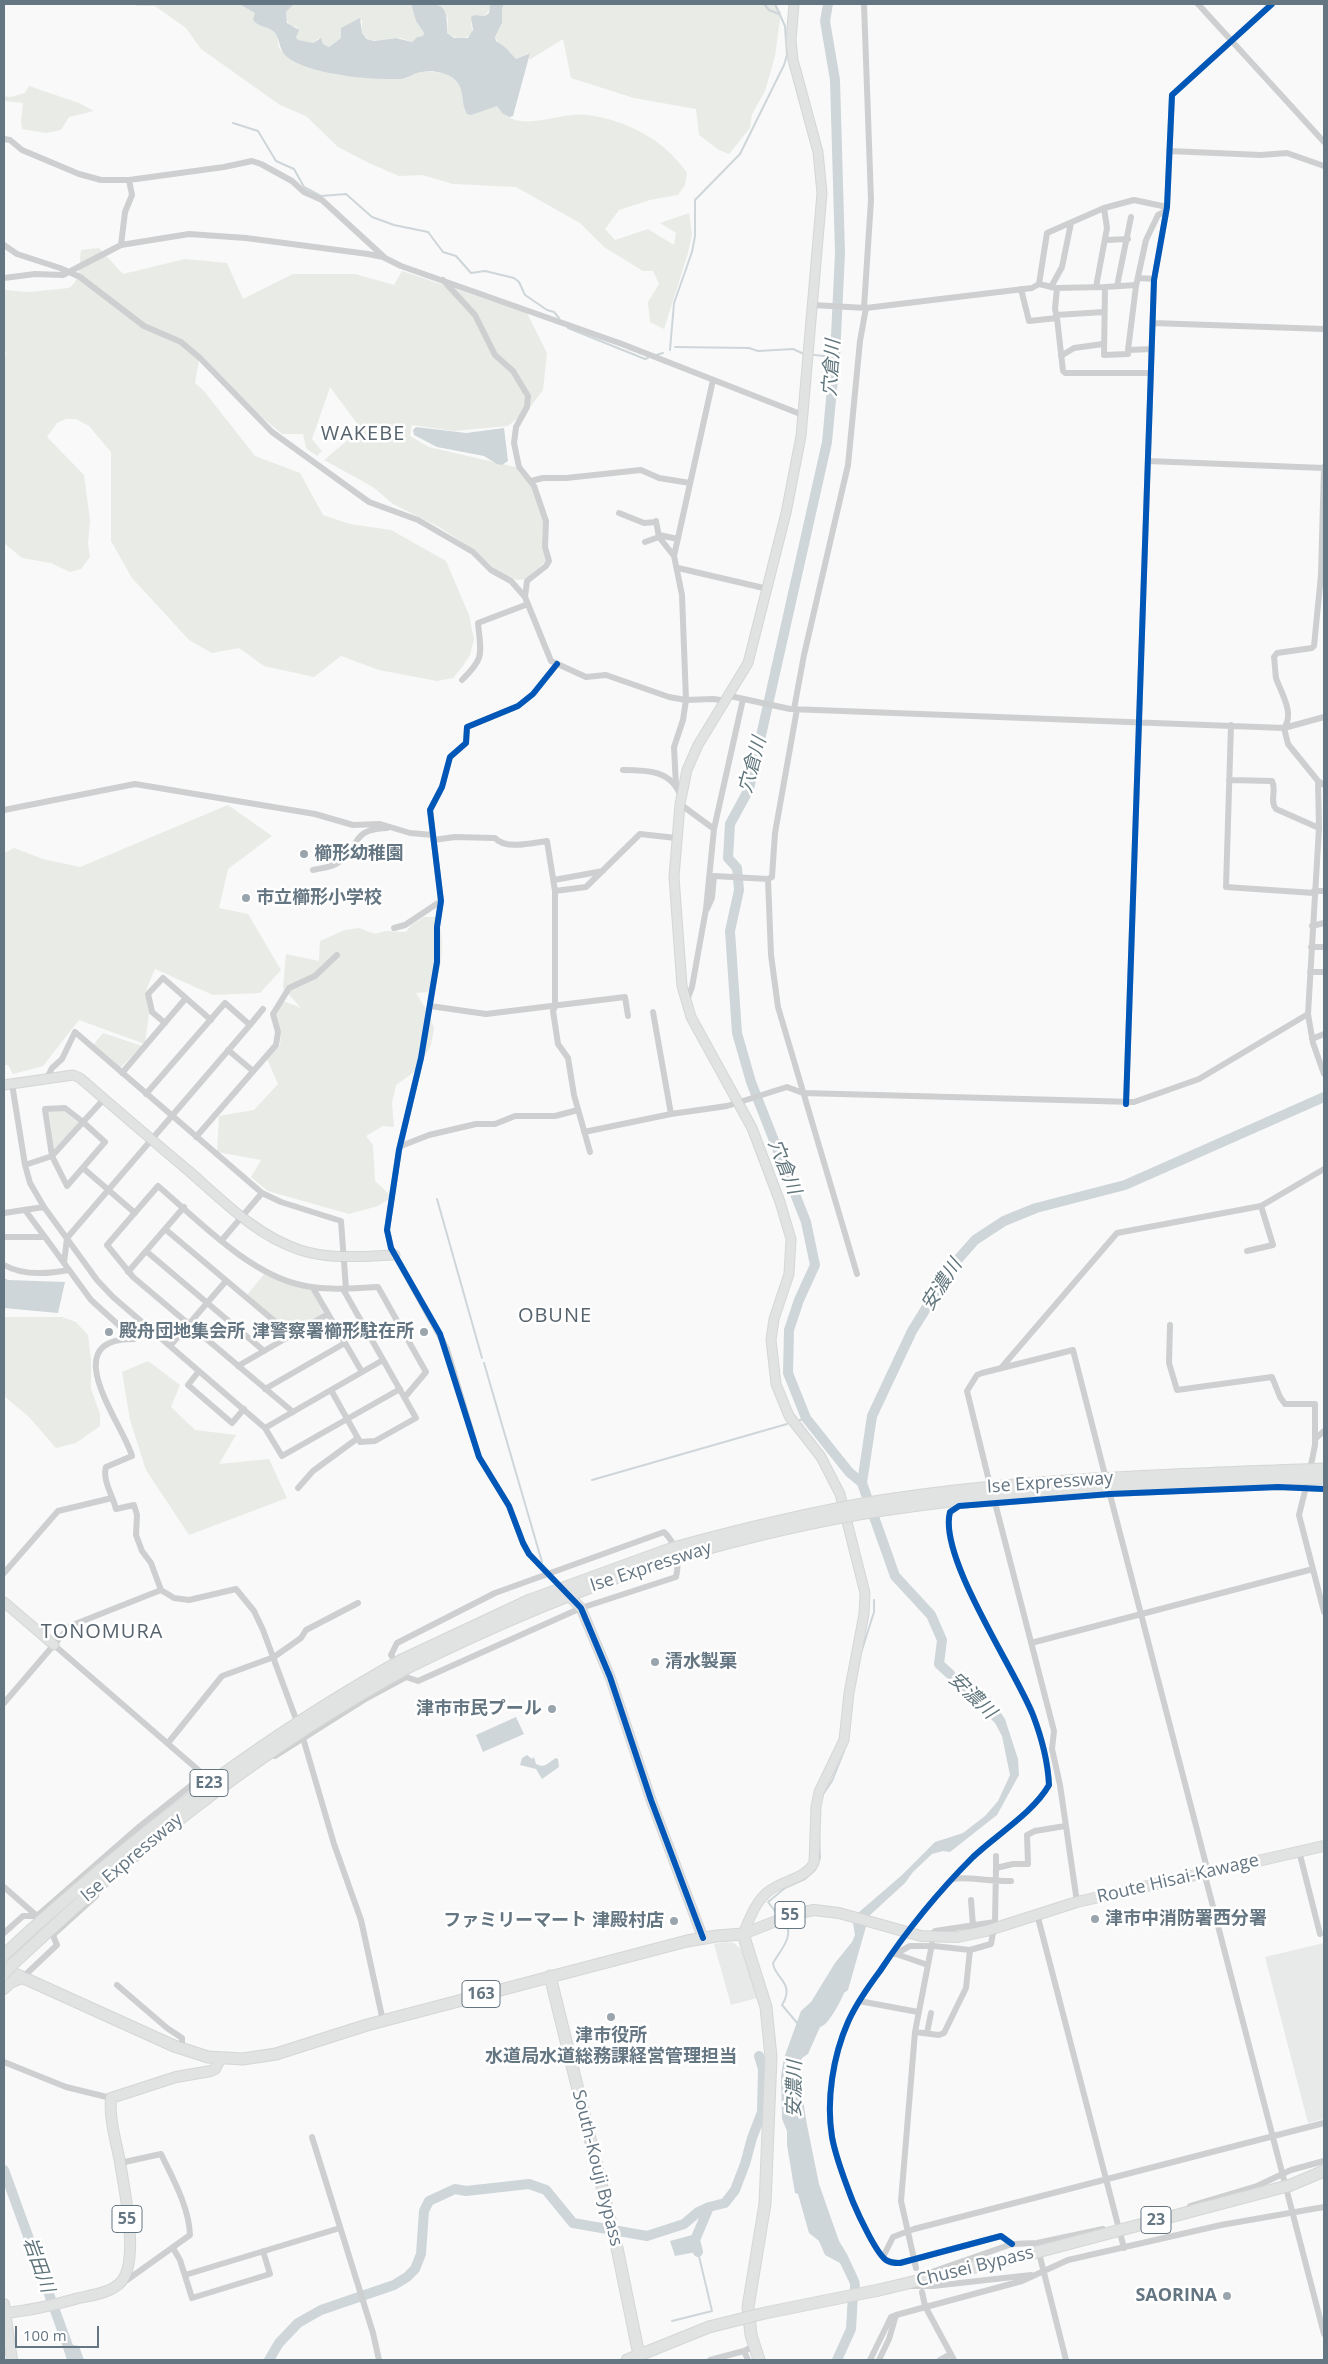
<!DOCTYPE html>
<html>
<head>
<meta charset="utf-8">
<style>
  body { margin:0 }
  #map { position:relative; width:1328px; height:2364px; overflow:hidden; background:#f9f9f9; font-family:"Open Sans",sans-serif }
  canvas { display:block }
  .frame { position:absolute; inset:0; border:5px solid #657683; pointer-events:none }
  .scale { position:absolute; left:15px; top:2326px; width:84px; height:22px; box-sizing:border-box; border:2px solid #657683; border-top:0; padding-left:6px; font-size:15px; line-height:18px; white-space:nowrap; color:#657683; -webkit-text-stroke:4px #fff; paint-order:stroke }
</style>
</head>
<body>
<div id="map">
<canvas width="1328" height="2364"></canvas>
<div class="frame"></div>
<div class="scale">100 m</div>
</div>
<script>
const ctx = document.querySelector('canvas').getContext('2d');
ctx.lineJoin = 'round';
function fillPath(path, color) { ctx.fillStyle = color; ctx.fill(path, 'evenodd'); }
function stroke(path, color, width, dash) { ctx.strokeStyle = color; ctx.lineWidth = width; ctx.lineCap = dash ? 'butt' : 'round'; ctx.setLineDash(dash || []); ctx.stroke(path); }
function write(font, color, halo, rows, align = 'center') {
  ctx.font = font + ' "Open Sans","Noto Sans JP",sans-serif'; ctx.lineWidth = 5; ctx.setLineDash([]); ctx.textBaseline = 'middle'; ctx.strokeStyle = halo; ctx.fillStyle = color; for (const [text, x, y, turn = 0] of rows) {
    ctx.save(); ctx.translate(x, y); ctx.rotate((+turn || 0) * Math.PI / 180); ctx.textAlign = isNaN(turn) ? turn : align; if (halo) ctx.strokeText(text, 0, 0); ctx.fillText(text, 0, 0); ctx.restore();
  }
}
const built = new Path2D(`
  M727,1942L734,1943L741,1949L757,1998L731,2005L714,1944Z
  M1324,1943V2119L1308,2123L1265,1957Z`);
const green = new Path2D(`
  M134,4H239L255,13L256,23L272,30L277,36L279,48L287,57L308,67L337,75L397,79L421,71L445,73L455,80L462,89L465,111L471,115L492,106H497C517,137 558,111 587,115C626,120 664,139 687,173L685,185L678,195L650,200L619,210L605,229L615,240L648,229L674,245L676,233L660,223L689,213L692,234L688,253L664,329L650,322L648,302L659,284L653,271H643L604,247L580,223L516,187L453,184L422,175L399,176L369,163L338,147L306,116L280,105L201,49L186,28L155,6H137Z
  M294,4H411L416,21L424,33L423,36L417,37L412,42C407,41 402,37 396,38C381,38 373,46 362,33V20L351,23L341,38L329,47L323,44L319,38L313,43L299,41L296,37L297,27C287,26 287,21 286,12Z
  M434,4H490V8L485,16L475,15L471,24L473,34C465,40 455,39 447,33L448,18Z
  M504,4H775L781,12L775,56L765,91L752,114L750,128L729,154L719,150L699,135L696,109L634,98L571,78L563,39L529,60L530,53H528L516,59L506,48L500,46L495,37L502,23V9Z
  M29,86L79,103L94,111L69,117L61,130L46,133L22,129L21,121L23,103L4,101V96L10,97L25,93Z
  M99,248L123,274L185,259L227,263L243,299L293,274H355L394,285L402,271L527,313L547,353L543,390L528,410L508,426L454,431L412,425L410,436L429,447L515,467L532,487L544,521L546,561L526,579L517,580L495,569L477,552L439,527L393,504L373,487L324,460L361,429L330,387L312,439L322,451L317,456L306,448L303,434H282L251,408L203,357L199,361L195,383L204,391L255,456L300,473L323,515L350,524L391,530L446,561L469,615L474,639L470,655L462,667L453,678L437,681L379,670L341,656L314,677L264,666L239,648L212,653L189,640L132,578L111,541V452L89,426L76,419H66L57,423L47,437L84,475L90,520L88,544L90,557L81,569L70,572L51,563L22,558L4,543V358L6,354L4,349V290L29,292L69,288C81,281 79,262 81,250Z
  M228,805L272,836L228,869L219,908L248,914L281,970L260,993L213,995L155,969L145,993L149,1013L145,1044L79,1020L43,1066L13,1074L8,1065H4V853L14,848L43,859L80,867Z
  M424,917H438C444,941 445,971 428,992L416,993L429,1014L434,1029L431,1045L418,1069L396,1085L392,1103L394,1127L383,1126L366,1136L373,1145L375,1181L392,1197L378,1206L349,1214L268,1191L251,1177L261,1160L217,1152L219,1116L254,1110L278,1084L267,1059L280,1045L281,1033L276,1015L283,1001L301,1008L283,988L286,954L319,961L320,941L345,930L359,928L375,934L385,931L406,932L411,925Z
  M103,1033L142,1046L120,1068L93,1045Z
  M49,1111H64L79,1123L54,1149Z
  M265,1273L288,1284L311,1290L323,1312V1314L293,1331H290L247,1295Z
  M4,1317H62L76,1322L88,1335L91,1360V1389L100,1414V1426L76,1443L56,1448L29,1417L4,1396Z
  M148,1361L180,1385L171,1407L195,1430L236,1435L219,1464L269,1459L287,1498L189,1535L146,1470L130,1420L122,1372Z`);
const water = new Path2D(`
  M239,4H294L286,12L287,23L299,30L296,37L298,40L313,43L321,38L323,44L329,47L341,38V28L360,18L362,33L367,39L374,41L396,38L412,42L417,37L423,36L424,33L416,21L411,4C441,4 448,1 447,33L454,38H468L473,30L471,17L475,15L485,16L489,13L490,4H504L502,9V23L495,37L496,41L506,48L516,59L530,53L513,116L509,117L502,113L497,106L471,115L467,114C460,102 466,89 454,79C446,72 431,70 421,72C413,73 407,79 399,79C370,80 311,75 287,57C278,50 281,38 273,31C267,26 258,27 253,20L255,13Z
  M416,427L466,433L504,428L508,461L502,465L497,464L484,456L437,447L414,435L413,430Z
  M4,1278L8,1280L65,1282L58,1313L4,1308Z
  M943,1664L979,1696L990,1697L1005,1719L1018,1759L1019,1775L997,1815L950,1852L943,1851L932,1854L913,1872L905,1883L869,1916L848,1990L844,1993C841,2001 828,2026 820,2027L808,2054L802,2058L798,2069L807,2125L819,2184L839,2241L847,2254L859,2280L860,2286L850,2315V2284L840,2263L825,2255L819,2241L809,2233L798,2194L795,2193L787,2145V2131L782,2119L781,2076L784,2058L801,2011L811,2002L835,1963L852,1942L855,1935L853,1923L858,1913L902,1875L935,1842L963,1833L985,1816L998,1801L1010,1775L1002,1736L995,1723L937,1665Z
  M516,1717L524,1734L483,1752L476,1735Z
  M527,1755L532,1759L534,1757L536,1764C546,1769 548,1762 556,1758L558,1759L559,1767L542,1779L536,1769L520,1765L522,1758Z
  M698,2226L702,2228L699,2242L701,2251L675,2256L670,2241L696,2234Z
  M54,2319L73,2345L79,2346L84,2360H67Z`);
const stream = new Path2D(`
  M764,4L769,10L779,14
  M233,123L258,131L276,161L294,169L304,187L321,196L346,194L372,217L394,225L428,232L443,252L456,256L471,273L485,271L514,278L519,282L525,295L547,310L554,312L559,318
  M568,328L645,359L648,358
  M675,347L749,348L758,351L793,349L804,354
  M670,350L674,303L692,252L695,236V200L740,154L784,65L787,55L785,26L775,4
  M656,355L663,353
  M814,355L835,357
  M437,1199L482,1358
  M484,1363L542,1562
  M797,1421L806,1418
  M592,1480L787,1424
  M861,1653L874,1612V1600
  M822,1796L832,1781L844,1751
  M778,1915L768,1902L785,1888L805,1879L815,1870L820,1858L819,1833
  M785,1923C795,1935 780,1951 773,1963C774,1978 796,1983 782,2005L798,2024
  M672,2321L712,2311L698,2252`);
const river = new Path2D(`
  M828,4L825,21L835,80L840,253L835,357L827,442L749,789L730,824L728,858L737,868L739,890L730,931L737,1033L751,1082L806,1222L815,1265L799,1300L789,1330L788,1373L806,1418L849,1472L862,1483
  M950,1674L939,1664L942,1640L931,1615L895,1576L862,1483L872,1416L912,1331L953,1265L975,1240L1004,1221L1036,1208L1125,1185L1324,1097
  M4,2170L73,2360
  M698,2252L695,2240L709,2207L725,2203L735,2190L745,2164L752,2138L762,2112L763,2069L759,2056
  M269,2360L279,2343L298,2323L321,2310L394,2285L407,2277L415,2269L421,2254L424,2211L429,2201L455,2189L466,2191L529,2184L546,2190L573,2223L647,2236L684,2224L698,2212L709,2207
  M837,2360L851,2329L853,2295`);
const street = new Path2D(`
  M864,4L871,200L864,308
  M1198,4L1324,142
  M4,139L10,140L22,150L79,174L101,180H129L224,167L252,161L261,164L292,181L304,192L322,200L383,256
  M1169,151L1261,155L1287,153L1324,166
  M1106,240L1128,239
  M4,245L17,254L60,268L80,277L144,326L181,342L200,358L272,432L369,502L418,520L473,552L491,570L511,581L525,597L551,661L586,677L606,675L669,697L686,700L713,699L727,701
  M121,245L125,212L132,195L129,180
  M4,278L35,274L63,275L121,245L189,234L246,238L368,254L383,257L401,266L622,344L803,415
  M1138,278L1154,279
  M443,280L475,315L495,355L513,371L528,396L527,407L516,427L514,443L519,467L534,486L546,521L545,547L549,561L546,566L527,581L525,597
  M1039,284L1047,233L1104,208L1134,200L1167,207
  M1117,286L1131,217
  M1051,287L1062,267L1071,223
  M1096,287L1107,228L1104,208
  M1105,287L1136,285
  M1057,288L1055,309L1057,318
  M1021,289L1029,321L1057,318L1063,371L1065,373H1151
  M813,305L866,308L1032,288L1039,284L1056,288L1105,287L1104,355L1128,354V350L1152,349
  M1056,315L1104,312
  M1153,323L1324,329
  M1128,350L1136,286L1146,240L1158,215L1166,211
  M1061,356L1074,348L1103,344
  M1148,461L1324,468
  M1324,467L1321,575L1314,646L1312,648L1277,653L1274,657C1275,664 1275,671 1276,678C1281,693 1295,713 1284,728L1288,744L1318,781L1324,785
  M531,481L543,478H566L641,470L659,478L690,483
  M619,513L644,523L656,522
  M656,521L659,537L674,556
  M659,535L678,539
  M645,542L659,537
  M678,568L768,589
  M462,680C485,657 481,655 478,623L528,604
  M730,696L790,709L1284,728L1324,717
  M794,709L804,655L848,465L860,341L866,308
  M1231,725L1226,887L1314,893
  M623,770C647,770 672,770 681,797
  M1229,780L1272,781C1277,790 1269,801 1276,809L1319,828
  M1318,781L1319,828L1308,1014L1313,1043L1324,1074
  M676,786L674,747L683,720L686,700L682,595L674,556L713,380
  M680,804L714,829
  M4,810L135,784L315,814L353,825L380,824L410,833L433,835
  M433,840L455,837L495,838C505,850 533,843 547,841L555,891V1007L553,1011L558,1044L568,1058L574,1095L590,1152
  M313,870C321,868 331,868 339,862C361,847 350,829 387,828
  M768,879L771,955L778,1007L857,1274
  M554,880L603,871
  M555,891L586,887L640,834L676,838
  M1314,891H1324
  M707,909L712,898L714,876L768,879L772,877L775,833L797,709
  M1312,926L1324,923
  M394,928L405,925L441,901
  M1311,947H1324
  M1310,972H1324
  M686,1003L692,987L706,909L714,829L743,699
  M430,1006L486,1014L625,997L628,1016
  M653,1012L671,1114
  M165,1023L152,1012L148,994L163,978L211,1020
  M250,1025L263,1009
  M1312,1039L1324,1034
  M228,1050L253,1071
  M122,1073L186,998
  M47,1078L52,1068L62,1059L75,1032L262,1193L281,1202L341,1221L346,1289
  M12,1084L25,1165L30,1183L44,1207L97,1280L113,1297L265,1428L282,1456L400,1389
  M1126,1104L1154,280L1167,207L1172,95L1272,4
  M584,1132L671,1114L727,1106L787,1087L803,1093L1134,1102L1199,1079L1308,1014
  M196,1137L276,1045L278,1032L273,1014L289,988L315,976L337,955
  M401,1146L429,1135L476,1124H495L515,1116H555L578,1110
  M52,1156L45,1109L65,1108L83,1122L104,1099
  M25,1165L52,1156L67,1186L105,1142L83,1122L52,1156
  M83,1168L135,1213
  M25,1210L45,1237
  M4,1213L44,1207
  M165,1229L291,1335
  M4,1237H45L91,1300L134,1339
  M222,1240L262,1193
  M146,1251L264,1351
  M1247,1251L1273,1245L1261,1206
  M64,1263L67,1238L250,1025L225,1003L146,1094
  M4,1265C23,1276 48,1274 69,1270
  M128,1272L184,1207
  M313,1288L362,1372
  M146,1325L134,1339C54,1338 123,1424 132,1456L106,1467C102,1480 113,1496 116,1509L134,1505L137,1515L136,1535L142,1551L151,1563L161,1590L174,1598L189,1600L236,1589L254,1611L263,1630L303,1738L334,1844L361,1920L383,2021
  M1170,1325L1169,1363L1177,1390L1272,1377L1280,1397L1285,1404H1315V1445L1310,1470
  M170,1346L226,1281
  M238,1366L328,1314
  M1001,1368L1117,1233L1261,1206L1324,1169
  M199,1371L188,1385L232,1423L244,1409
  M265,1389L345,1343
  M331,1390L360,1442L375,1441L416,1418L343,1289
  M293,1412L133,1277L107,1245L158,1186C198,1220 249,1274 301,1285C326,1291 352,1288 378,1287L426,1372L405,1397
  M265,1428L383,1360
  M1315,1439L1324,1431
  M1306,1487L1299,1515L1324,1612
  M298,1488L313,1471L358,1438
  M991,1489L967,1391L977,1375L982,1373L1073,1350L1106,1479
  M1109,1491L1208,1872
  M994,1499L1054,1731L1052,1749L1060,1785L1077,1902
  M664,1532C676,1543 680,1561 676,1577L581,1608L418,1681L406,1677L391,1655L397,1643L495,1593Z
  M4,1573L58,1511L112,1498
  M554,1580L529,1554L523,1543L509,1506L479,1457L447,1349L391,1248L387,1230L393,1189L399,1150L421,1058L437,962V927L441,901L430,810L442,787L450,757L466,743L467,727L518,706L533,694L557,664
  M1031,1643L1313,1569
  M4,1703L70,1626L161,1590
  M168,1743L222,1676L274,1657L301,1638L306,1630L358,1603
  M275,1756L367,1698L406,1677
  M1299,1851L1320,1934
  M996,1856V1868
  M1204,1872L1324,2334
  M954,1879C961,1876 998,1882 1011,1881
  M4,1887L37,1916
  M971,1900L973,1926
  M1037,1914L1124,2248
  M4,1933L23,1916H37L140,1826L204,1775L54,1645
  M54,1934L96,1896
  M933,1934L935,1931L995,1922
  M893,1953L928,1965
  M895,1954L910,1946H934L970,1950L991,1944L995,1922L996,1868L1013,1864H1028L1027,1835L1035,1831L1065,1826
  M22,1978L57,1945L51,1931
  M117,1985L167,2028L182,2038V2049
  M859,2001L918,2012
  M915,2032L939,2035L944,2033L966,1988L970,1950
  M927,2033L931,2013
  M4,2062L66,2087L111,2098
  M312,2137L373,2333L379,2360
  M120,2163L161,2154C173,2179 189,2207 190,2235L127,2280H123
  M1190,2206L1257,2186L1291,2170L1324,2161
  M1012,2244L1001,2236L900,2263C895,2263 890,2263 886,2260C876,2253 858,2214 853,2202C845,2181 836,2159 832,2137C826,2100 833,2056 848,2022C856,2004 868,1987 880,1971C907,1930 938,1892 973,1857C996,1835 1033,1813 1049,1785C1048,1763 1041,1736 1033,1715C1015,1669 938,1557 950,1512L959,1506L1110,1494L1278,1487L1324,1489
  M173,2248L180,2260L192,2298L270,2274L263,2251
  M1038,2249L1066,2360
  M883,2257L893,2237L914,2229L1324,2123
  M916,2268L901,2201L915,2032L932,1944
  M185,2275L340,2228
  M920,2276L1012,2244L1037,2243L1103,2229
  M912,2286H933L1031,2275
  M922,2292L925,2306L954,2360
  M744,2351L748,2360
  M710,2360L744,2351L754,2346
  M870,2360L891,2317L896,2315L1022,2281L1068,2260L1221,2225L1324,2207
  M879,2360L889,2339L896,2315
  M940,2360L951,2354`);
const secondary = new Path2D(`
  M4,1085L73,1075L80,1078C116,1109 153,1141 190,1172C223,1201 257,1236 300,1250C331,1260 363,1256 395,1255
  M572,1599L581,1608L610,1677L651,1800L703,1938
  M4,1602L54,1645
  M743,1934C749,1920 756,1900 769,1891C784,1879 804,1880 814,1863L816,1807L819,1792L844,1740L849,1693L864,1614L865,1593L840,1494L821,1457L789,1416L776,1384L771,1340L774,1319L789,1274L791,1239L780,1202L752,1128L691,1017L682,986L674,877L680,804L687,770L698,745L748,663L786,513L801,436L822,193L818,152L793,60L791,40L794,4`);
const primary = new Path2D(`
  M743,1934L794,1914L814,1910L839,1913L921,1936L958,1937L986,1931L1077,1902L1324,1846
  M4,1989L10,1983L22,1978
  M4,2304L12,2360
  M4,2313C29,2311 54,2305 79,2298C92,2295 111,2293 121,2282C140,2261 124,2189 120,2162C116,2141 109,2119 111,2098L176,2077L211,2071L215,2069L220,2059`);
const highway = new Path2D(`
  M402,1660L530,1600L670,1549
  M407,1668C493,1625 581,1588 673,1558
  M4,1955L32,1929
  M16,1961L41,1938
  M4,1969L174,2046L208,2057L243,2059L276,2054L367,2025L687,1941L717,1936L743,1934L766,2007L771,2057L765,2204L748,2307L751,2335L759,2360
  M550,1976L617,2248L640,2360
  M1291,2185L1324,2171
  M879,2290L1022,2256
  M627,2360L709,2327`);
const highwayBridge = new Path2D(`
  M670,1549C739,1530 809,1513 880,1501C1027,1478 1176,1475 1324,1469
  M673,1558C742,1538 812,1521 883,1510C1029,1488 1177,1483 1324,1478
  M32,1929C150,1824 264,1737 402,1660
  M41,1938C154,1833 271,1743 407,1668
  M4,1973L16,1961
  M1022,2256L1291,2185
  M709,2327L765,2313L879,2290`);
const cycleway = new Path2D(`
  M557,664L533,694L518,706L467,727L466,743L450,757L442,787L430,810L441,901L437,927V962L421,1058L399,1150L387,1230L391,1248L440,1334L479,1457L509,1506L523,1543L529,1554L581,1608L610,1677L651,1800L703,1938
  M1126,1104L1154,280L1167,207L1172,95L1272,4
  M1012,2244L1001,2236L900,2263C895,2263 890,2263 886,2260C876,2253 858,2214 853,2202C845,2181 836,2159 832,2137C826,2100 833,2056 848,2022C856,2004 868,1987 880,1971C907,1930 938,1892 973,1857C996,1835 1033,1813 1049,1785C1048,1763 1041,1736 1033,1715C1015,1669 938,1557 950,1512L959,1506L1110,1494L1278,1487L1324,1489`);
const markers = [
  [304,854,5,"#99a4ac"],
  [246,898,5,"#99a4ac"],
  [109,1332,5,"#99a4ac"],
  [424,1332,5,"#99a4ac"],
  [655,1662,5,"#99a4ac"],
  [552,1709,5,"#99a4ac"],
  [1095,1919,5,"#99a4ac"],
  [674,1921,5,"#99a4ac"],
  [611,2017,5,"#99a4ac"],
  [1227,2296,5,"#99a4ac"]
];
const shields = [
  [209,1783,38],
  [790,1915,30],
  [481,1994,38],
  [127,2219,30],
  [1156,2220,30]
];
const shieldNames = [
  ["E23",209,1783],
  ["55",790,1915],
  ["163",481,1994],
  ["55",127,2219],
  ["23",1156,2220]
];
const poiNames = [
  ["櫛形幼稚園",314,854],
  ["市立櫛形小学校",256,898],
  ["殿舟団地集会所",119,1332],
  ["津警察署櫛形駐在所",414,1332,"right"],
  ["清水製菓",665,1662],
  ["津市市民プール",542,1709,"right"],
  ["津市中消防署西分署",1105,1919],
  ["ファミリーマート 津殿村店",664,1921,"right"],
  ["津市役所",611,2036,"center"],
  ["水道局水道総務課経営管理担当",611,2057,"center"],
  ["SAORINA",1217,2296,"right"]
];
const streetNames = [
  ["Ise Expressway",1050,1483,-4],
  ["Ise Expressway",651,1567,-18],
  ["Ise Expressway",132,1858,-40],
  ["Route Hisai-Kawage",1178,1879,-13],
  ["South-Kouji Bypass",597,2168,76],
  ["Chusei Bypass",975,2267,-14]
];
const waterNames = [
  ["穴倉川",832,368,-86],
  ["穴倉川",753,765,-75],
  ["穴倉川",784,1167,68],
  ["安濃川",942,1285,-57],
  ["安濃川",972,1696,44],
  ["安濃川",795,2089,-89],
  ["岩田川",38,2265,70]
];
const quarterNames = [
  ["WAKEBE",363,434],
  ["OBUNE",555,1316],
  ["TONOMURA",102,1632]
];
fillPath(built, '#e8e9e9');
fillPath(green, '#e8ebe6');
fillPath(water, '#ced6d9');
stroke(stream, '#ced6d9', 2);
stroke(river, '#ced6d9', 10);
stroke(secondary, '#d5d6d7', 11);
stroke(primary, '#d5d6d7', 12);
stroke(highway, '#d5d6d6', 13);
stroke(street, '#cecfd0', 6);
stroke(secondary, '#e1e2e2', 9);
stroke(primary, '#e1e2e2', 10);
stroke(highway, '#e1e2e2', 11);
stroke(highwayBridge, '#d5d6d6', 13, []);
stroke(highwayBridge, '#e1e2e2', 11);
stroke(cycleway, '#0057b8', 6);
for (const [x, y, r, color] of markers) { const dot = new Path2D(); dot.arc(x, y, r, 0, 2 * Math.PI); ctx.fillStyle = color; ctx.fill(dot); stroke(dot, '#fff', 2); }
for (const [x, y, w] of shields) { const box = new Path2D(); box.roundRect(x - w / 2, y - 13.5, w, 27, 4); ctx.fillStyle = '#fff'; ctx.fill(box); stroke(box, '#657683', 1); }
write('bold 16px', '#657683', null, shieldNames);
write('bold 18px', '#657683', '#fff', poiNames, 'left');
write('18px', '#657683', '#fff', streetNames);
write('italic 19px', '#60757c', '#fff', waterNames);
ctx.letterSpacing = '1px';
write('20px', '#57646e', '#fff', quarterNames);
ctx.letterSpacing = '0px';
</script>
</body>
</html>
